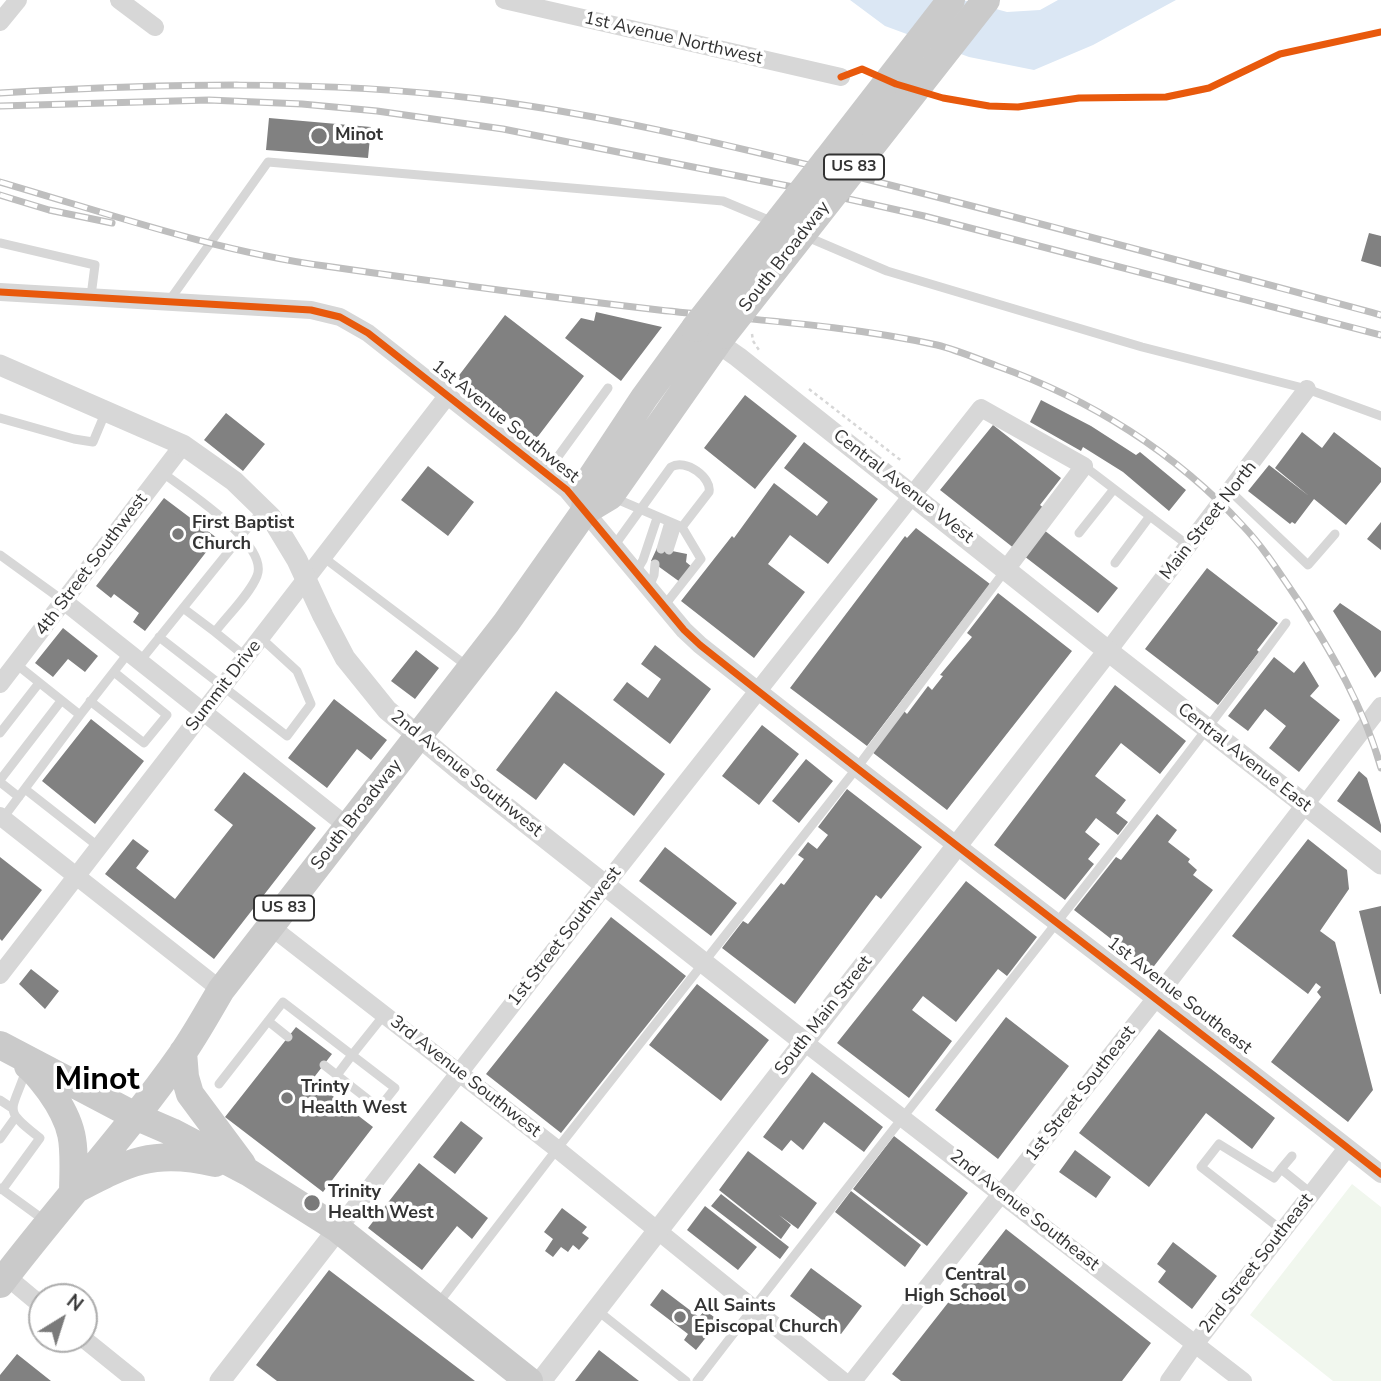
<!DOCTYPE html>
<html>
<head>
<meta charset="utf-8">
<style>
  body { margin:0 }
  #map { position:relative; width:1381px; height:1381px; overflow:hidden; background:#fff; font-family:"Nunito Sans",sans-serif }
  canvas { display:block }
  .north { position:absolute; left:28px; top:1283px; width:70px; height:70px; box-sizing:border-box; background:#fff; border:2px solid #adadad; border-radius:50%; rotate:38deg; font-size:19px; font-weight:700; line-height:28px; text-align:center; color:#333 }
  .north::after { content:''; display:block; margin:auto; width:24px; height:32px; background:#7a7a7a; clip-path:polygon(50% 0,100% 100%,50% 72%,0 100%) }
</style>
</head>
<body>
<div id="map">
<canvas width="1381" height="1381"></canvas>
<div class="north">N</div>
</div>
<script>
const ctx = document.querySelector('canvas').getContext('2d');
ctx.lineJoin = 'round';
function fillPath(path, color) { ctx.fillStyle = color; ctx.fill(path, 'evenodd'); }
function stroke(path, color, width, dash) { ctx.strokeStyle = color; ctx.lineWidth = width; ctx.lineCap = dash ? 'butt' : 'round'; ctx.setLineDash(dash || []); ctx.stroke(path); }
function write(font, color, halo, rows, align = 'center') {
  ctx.font = font + ' "Nunito Sans",sans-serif'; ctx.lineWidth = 7; ctx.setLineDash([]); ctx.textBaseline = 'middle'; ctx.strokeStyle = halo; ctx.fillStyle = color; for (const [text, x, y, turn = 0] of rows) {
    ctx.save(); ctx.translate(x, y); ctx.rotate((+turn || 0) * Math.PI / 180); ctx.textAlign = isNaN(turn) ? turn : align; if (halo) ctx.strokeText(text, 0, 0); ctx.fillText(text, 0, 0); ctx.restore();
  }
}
const green = new Path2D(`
  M1352,1184L1381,1207V1381H1333L1250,1315Z`);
const water = new Path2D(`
  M850,0H963L1007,12L1040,10L1058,0H1176L1093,45L1034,70L969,57L885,26Z`);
const building = new Path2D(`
  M269,118L371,127L368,158L266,150Z
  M1369,233L1381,236V267L1361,261Z
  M596,312L662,327L621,381L565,338L581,318L594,321Z
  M505,315L584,376L536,439L457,378Z
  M745,395L797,436L755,489L704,448Z
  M1041,400L1091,426L1136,455L1140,452L1186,490L1169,511L1123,472L1083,447L1081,451L1030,422Z
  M226,413L265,444L243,471L204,440Z
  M993,425L1061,478L1040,505L1046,510L1015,549L940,490Z
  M1302,432L1322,448L1334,432L1381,468V482L1346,525L1314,499L1295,524L1292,522L1290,524L1248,491L1269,465L1309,496L1275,468Z
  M804,442L878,499L828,564L790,535L768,564L805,592L754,658L681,601L732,536L734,538L774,483L817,516L828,502L784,468Z
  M428,466L474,502L448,536L401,500Z
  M164,498L217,538L145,631L133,622L139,613L114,594L111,598L96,586Z
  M1381,522V550L1367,539Z
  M916,528L990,584L867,746L790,688L905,536L907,538Z
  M1044,530L1118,588L1098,613L1024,556Z
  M657,548L687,554L686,562L692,567L680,582L651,561Z
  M1207,568L1278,623L1257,650L1259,652L1218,705L1145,649Z
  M998,593L1072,651L947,810L872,752L904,711L907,714L928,686L932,690L943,676L940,675L972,637L967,633Z
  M1340,603L1381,631V671L1375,678L1333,611Z
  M63,628L98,656L85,672L68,659L53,677L35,663Z
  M655,645L711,689L670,744L613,700L627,682L648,698L661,679L641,664Z
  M416,650L439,668L415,699L391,681Z
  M1274,657L1294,673L1304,661L1319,686L1310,696L1340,720L1299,772L1269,748L1286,726L1265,709L1248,731L1228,716Z
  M1115,685L1186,741L1160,774L1121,743L1095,776L1126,800L1116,813L1128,822L1118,835L1096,818L1085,832L1100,844L1088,859L1094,864L1065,900L994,845Z
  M556,691L665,774L634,816L564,763L536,800L496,770Z
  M334,699L387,740L371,760L357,749L327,788L288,758Z
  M91,719L144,761L95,824L42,781Z
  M762,725L799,754L759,805L722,776Z
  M806,759L833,781L799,823L772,801Z
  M1359,771L1367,778L1381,825V833L1337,801Z
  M244,772L316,828L214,959L105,874L133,839L149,851L136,868L175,899L233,825L214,810Z
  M847,789L922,847L881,899L876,895L795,1004L722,948L743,921L748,924L781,883L784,885L804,859L798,855L808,842L817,849L828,835L818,827Z
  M1157,814L1177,830L1168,842L1190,859L1188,862L1197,870L1193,875L1213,890L1151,970L1074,910L1116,857L1121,860Z
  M1308,839L1347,870L1349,889L1320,931L1335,942L1373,1090L1348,1122L1271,1062L1321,997L1317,992L1321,987L1316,983L1308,994L1232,936Z
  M665,847L737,903L711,936L639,881Z
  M0,857L42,890L2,941L0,939Z
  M966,881L1037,937L1007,976L998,969L956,1022L923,996L912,1010L952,1041L909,1098L837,1043Z
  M1381,906V994H1380L1359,911Z
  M611,917L686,976L561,1133L486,1074Z
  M31,969L59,991L45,1009L19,984Z
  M697,984L769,1040L721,1101L649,1045Z
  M1006,1017L1069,1066L998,1159L935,1110Z
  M296,1027L332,1054L312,1080L373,1127L323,1192L225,1117Z
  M1159,1029L1275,1118L1252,1149L1206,1113L1149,1187L1079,1133Z
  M812,1072L883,1127L864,1152L824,1122L803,1150L791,1140L782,1151L763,1137Z
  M461,1121L483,1138L455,1174L433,1157Z
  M894,1136L968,1193L927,1246L853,1189Z
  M1075,1150L1111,1177L1096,1198L1059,1172Z
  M748,1151L817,1203L798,1229L779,1215L791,1225L781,1239L719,1190Z
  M419,1163L488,1218L472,1239L457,1226L422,1270L368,1228Z
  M851,1191L921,1245L905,1267L835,1212Z
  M721,1194L789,1247L780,1259L711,1206Z
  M705,1206L757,1247L738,1270L687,1230Z
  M562,1208L587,1227L582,1233L589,1238L579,1250L573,1245L568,1252L561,1247L553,1257L545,1251L553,1239L544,1232Z
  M1006,1229L1151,1343L1122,1381H901L892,1374Z
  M1173,1242L1217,1276L1192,1309L1158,1282L1166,1271L1157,1264Z
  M811,1268L862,1306L841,1334L790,1296Z
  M329,1270L475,1381H277L256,1365Z
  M662,1289L699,1317L705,1310L719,1321L696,1350L684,1340L688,1334L650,1305Z
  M599,1350L639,1381H575Z
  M17,1354L51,1381H0V1375Z`);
const path = new Path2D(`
  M753,341L759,350
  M809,389L903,462`);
const service = new Path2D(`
  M805,236L887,271L1142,347L1307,389L1381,416
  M0,243L95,265L91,296
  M169,301L268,162L723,201L773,222
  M0,418L74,439L93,442L106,411
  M1084,466L1189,546
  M163,473C185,490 270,544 257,576C250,594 227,616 215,632L183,608
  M546,473L608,388
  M1231,492L1308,565L1335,534
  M612,497L682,527L701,559L664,606
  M1079,533L1114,489
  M614,546L671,467C686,458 712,478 709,492L682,527
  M661,549L669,522
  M669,550L677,525
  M0,555L65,602
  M323,557L467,666
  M1115,563L1150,516
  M636,572L643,560L657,518
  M649,587L654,575L655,564
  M215,632L246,657
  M159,637L287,736L311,704L297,671L261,638
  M141,660L263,509
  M90,701L144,743L167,715L114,672
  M80,715L130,651
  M0,733L39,683
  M0,780L61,701
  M0,782L19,797
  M25,789L99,847
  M3,818L80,715L16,664
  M268,1021L288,1037
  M324,1065L379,1108L395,1088L352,1055L384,1015
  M219,1084L283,1002L352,1055L337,1075
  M0,1100L12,1108
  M0,1139L15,1118
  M1281,1169L1292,1156
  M0,1188L44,1220
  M2,1190L40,1138C1,1108 12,1113 26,1070
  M1283,1231L1201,1167L1219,1144L1274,1178L1281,1169L1312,1194
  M437,1305L557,1149L856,769L1007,568
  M598,1311L686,1381
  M697,1381C891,1127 1096,881 1286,623`);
const minor = new Path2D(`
  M119,0L155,27
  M504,0L841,77
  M0,22L18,0
  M0,292L311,310L340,317L368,333L567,490L684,630L700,645C925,824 1155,996 1381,1174
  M65,602L347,826
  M1108,651L1307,389
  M0,684L183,445
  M0,816L221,990
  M270,926L557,1149L843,1381
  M0,975L448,395
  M804,1042L1243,1381
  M338,1229L605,885L981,408L1084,466L1007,568
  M6,1276L42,1306
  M84,1339L136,1381
  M853,1381L1156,998L1381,706
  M1169,1381L1195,1344L1347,1148`);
const tertiary = new Path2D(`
  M705,334L738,357L1108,651L1381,864
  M0,365L183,445L234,481L271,517L297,560L323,616L345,658L387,710L464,774L804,1042
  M220,1381L338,1229
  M541,1381L1108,651`);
const primary = new Path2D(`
  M826,161L951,0
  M585,511L587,484L644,398L695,328
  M0,1045L135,1116L172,1132L248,1172L338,1229L529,1381
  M183,1052L185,1077L190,1094L242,1164
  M28,1066C37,1073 43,1082 50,1091C77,1129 74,1146 73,1191C126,1163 153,1148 215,1163
  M0,1284C59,1206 126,1134 182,1054C196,1034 208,1012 221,990L506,623L585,511L610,496L723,335`);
const rail = new Path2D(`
  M0,93C160,84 321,79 480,99C607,115 731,146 854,176C1031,220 1206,268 1381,315
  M0,106L209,100L302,104L377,111L503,129L808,190L924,216L1381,335
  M0,182C107,213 215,251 325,266C436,282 548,297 659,310C752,320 846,325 937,345C957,350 978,359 997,366C1090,399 1176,453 1243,526C1265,549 1282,577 1300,603C1333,655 1364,708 1381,768
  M0,195L49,210L112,223`);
const pathBridge = new Path2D(`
  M752,334L753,341`);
const primaryBridge = new Path2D(`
  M695,328L826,161
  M723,335L986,0`);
const cycleway = new Path2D(`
  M841,77L862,69L896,84L943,98L989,106L1018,107L1079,98L1166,97L1209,88L1280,54L1381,32
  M0,292L311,310L340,317L368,333L567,490L684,630L700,645C925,824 1155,996 1381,1174`);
const markers = [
  [319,136,9,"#7a7a7a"],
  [178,534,7,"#7a7a7a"],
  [287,1098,7,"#7a7a7a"],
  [312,1203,9,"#7a7a7a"],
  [1020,1286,7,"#7a7a7a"],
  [680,1317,7,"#7a7a7a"]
];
const shields = [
  [854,167,60],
  [284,908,60]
];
const shieldNames = [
  ["US 83",854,167],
  ["US 83",284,908]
];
const streetNames = [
  ["1st Avenue Northwest",673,39,13],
  ["South Broadway",785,257,-52],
  ["1st Avenue Southwest",505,422,39],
  ["Central Avenue West",903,487,38],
  ["Main Street North",1209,521,-52],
  ["4th Street Southwest",92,565,-53],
  ["Summit Drive",224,686,-52],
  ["Central Avenue East",1244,758,38],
  ["2nd Avenue Southwest",466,774,39],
  ["South Broadway",357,815,-52],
  ["1st Street Southwest",565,937,-52],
  ["1st Avenue Southeast",1179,996,38],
  ["South Main Street",824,1016,-52],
  ["3rd Avenue Southwest",465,1077,38],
  ["1st Street Southeast",1081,1094,-52],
  ["2nd Avenue Southeast",1024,1211,38],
  ["2nd Street Southeast",1257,1264,-52]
];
const poiNames = [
  ["Minot",335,136],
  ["First Baptist",192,524],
  ["Church",192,545],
  ["Trinty",301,1088],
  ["Health West",301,1109],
  ["Trinity",328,1193],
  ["Health West",328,1214],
  ["Central",1006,1276,"right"],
  ["High School",1006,1297,"right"],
  ["All Saints",694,1307],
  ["Episcopal Church",694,1328]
];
const townNames = [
  ["Minot",97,1081]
];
fillPath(green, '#f1f7ee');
fillPath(water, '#dbe7f4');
fillPath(building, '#818181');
stroke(path, '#d7d7d7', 2.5, [3.5, 3.5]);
stroke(service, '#d7d7d7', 9);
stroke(minor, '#d7d7d7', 18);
stroke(tertiary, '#d7d7d7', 21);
stroke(primary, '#cacaca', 28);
stroke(rail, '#bebebe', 7);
stroke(rail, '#fff', 4.5, [13]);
stroke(pathBridge, '#d7d7d7', 2.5, [3.5, 3.5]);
stroke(primaryBridge, '#cacaca', 28);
stroke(cycleway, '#e8590c', 7);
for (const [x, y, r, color] of markers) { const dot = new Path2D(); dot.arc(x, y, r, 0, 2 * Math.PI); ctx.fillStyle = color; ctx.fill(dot); stroke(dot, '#fff', 2.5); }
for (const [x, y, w] of shields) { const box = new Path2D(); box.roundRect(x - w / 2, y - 12.5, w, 25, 5); ctx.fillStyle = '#fff'; ctx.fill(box); stroke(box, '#333', 2); }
write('bold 16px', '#333', null, shieldNames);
write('18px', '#333', '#fff', streetNames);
write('bold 18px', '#333', '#fff', poiNames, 'left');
write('bold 32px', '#000', '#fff', townNames);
</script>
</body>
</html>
